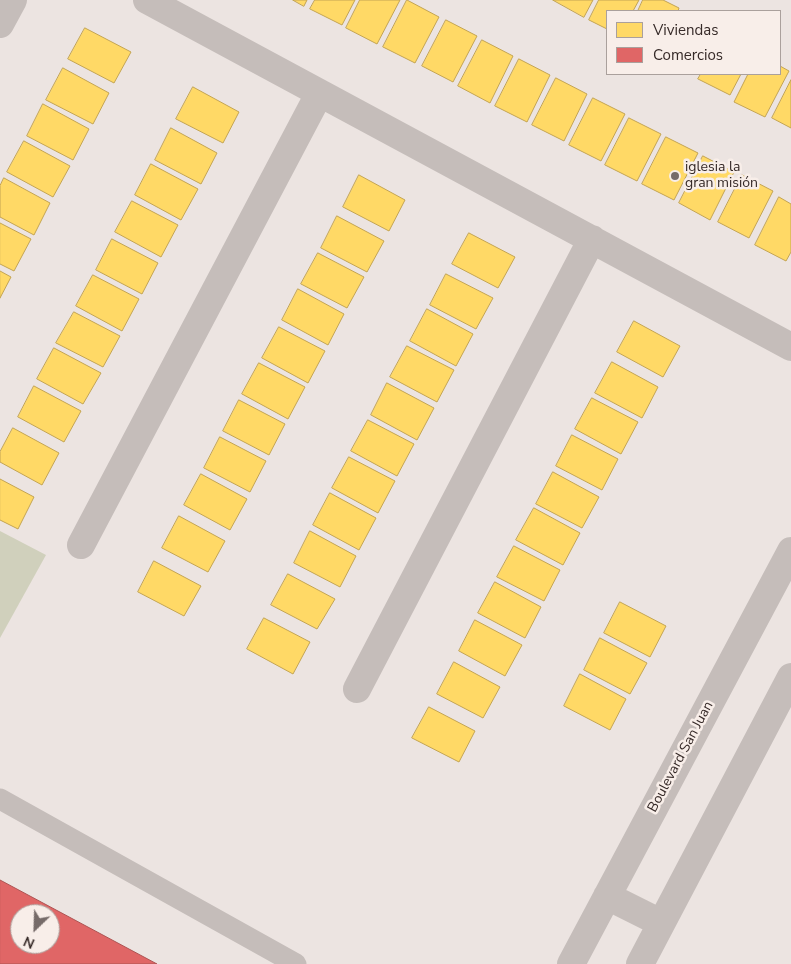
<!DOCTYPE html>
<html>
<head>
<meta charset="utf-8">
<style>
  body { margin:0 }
  #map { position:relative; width:791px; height:964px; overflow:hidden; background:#ece4e1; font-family:"Nunito Sans",sans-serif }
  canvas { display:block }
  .legend { position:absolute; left:606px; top:10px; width:175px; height:65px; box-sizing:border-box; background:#f8eee9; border:1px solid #aaa09c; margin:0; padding:6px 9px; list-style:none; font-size:15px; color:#362a28 }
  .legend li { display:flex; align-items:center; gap:10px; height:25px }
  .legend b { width:25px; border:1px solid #aaa09c }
  .north { position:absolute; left:10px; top:904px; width:50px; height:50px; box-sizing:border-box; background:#f8eee9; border:1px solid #aaa09c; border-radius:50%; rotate:204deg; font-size:14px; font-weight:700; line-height:20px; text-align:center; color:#362a28 }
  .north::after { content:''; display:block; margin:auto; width:18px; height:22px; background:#766b69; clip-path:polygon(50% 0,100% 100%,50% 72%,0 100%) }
</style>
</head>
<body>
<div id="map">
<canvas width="791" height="964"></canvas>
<ul class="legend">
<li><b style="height:14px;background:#ffd966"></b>Viviendas</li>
<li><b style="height:14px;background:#e06666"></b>Comercios</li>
</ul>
<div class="north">N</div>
</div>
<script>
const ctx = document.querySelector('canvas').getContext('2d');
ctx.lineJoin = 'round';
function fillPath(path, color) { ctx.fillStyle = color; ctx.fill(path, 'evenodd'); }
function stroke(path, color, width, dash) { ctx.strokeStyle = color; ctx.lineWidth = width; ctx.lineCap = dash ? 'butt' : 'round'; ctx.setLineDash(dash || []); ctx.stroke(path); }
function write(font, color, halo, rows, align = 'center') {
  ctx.font = font + ' "Nunito Sans",sans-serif'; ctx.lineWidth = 5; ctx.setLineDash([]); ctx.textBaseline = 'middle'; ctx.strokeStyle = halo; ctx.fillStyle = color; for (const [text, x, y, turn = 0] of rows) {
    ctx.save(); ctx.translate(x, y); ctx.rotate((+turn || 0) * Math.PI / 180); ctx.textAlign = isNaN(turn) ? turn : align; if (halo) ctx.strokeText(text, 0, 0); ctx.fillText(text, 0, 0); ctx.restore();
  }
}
const green = new Path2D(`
  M0,531L46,555L0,638Z`);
const homes = new Path2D(`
  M293,0H307L304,6Z
  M315,0H355L342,25L310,9Z
  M360,0H400L377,44L346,28Z
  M407,0L439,17L415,63L383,47Z
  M553,0H593L584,17Z
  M599,0H639L633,11H607V29L589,20Z
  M643,0H663L679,8L678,11H638Z
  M446,20L477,36L453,82L422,66Z
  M85,28L131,52L114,83L68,59Z
  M482,40L513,56L490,103L458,86Z
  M519,59L550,75L527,122L495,106Z
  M780,66L789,71L765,117L734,102L748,74H780Z
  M63,68L109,93L93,124L46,100Z
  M701,74H741L730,95L698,79Z
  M556,78L587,94L564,141L532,125Z
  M791,80V128L772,118Z
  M193,87L239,112L223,143L176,119Z
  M593,98L625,114L601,161L569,145Z
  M43,104L89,129L73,160L27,136Z
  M629,118L661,134L637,181L605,165Z
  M171,128L217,153L201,184L155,160Z
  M666,137L698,153L674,200L642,184Z
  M24,141L70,166L53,197L7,172Z
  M703,156L734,172L710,220L679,203Z
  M151,164L198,189L181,220L135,195Z
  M359,175L405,200L389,231L343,207Z
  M742,175L773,191L749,238L718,222Z
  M4,178L50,203L34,235L0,217V186Z
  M779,197L791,204V252L786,261L755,245Z
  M132,201L178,225L161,257L115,232Z
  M337,216L384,241L367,272L321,248Z
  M0,223L31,239L14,271L0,264Z
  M469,233L515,257L498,288L452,264Z
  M112,239L158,263L142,294L96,270Z
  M318,253L364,277L347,308L301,284Z
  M0,271L11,277L0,298Z
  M446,274L493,298L476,329L430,305Z
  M93,275L139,299L122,331L76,306Z
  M298,289L344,314L328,345L282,320Z
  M427,309L473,334L456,366L410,341Z
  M74,312L120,336L103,367L56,343Z
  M634,321L680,346L663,377L617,352Z
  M279,327L325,351L308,383L262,358Z
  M407,346L454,370L437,402L390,377Z
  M54,348L101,373L83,404L37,379Z
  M612,362L658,387L642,418L595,393Z
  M259,363L305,387L288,419L242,394Z
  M387,383L434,408L417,440L371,415Z
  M34,386L81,411L64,442L18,417Z
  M592,398L638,422L621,454L575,429Z
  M239,400L285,424L269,455L223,431Z
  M368,420L414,444L397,476L351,451Z
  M13,428L59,453L42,485L0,462V452Z
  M572,435L618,459L602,490L556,466Z
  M220,437L266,461L250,492L204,468Z
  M349,457L395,481L378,513L332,488Z
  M553,472L599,497L582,528L536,504Z
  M201,474L247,499L230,530L184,505Z
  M0,479L34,497L18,529L0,520Z
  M330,493L376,518L359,550L313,525Z
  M534,508L580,533L563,565L516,540Z
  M179,516L225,541L208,572L162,548Z
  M310,531L356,556L340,587L294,563Z
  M514,546L560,570L544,601L497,577Z
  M154,561L201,586L184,616L138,592Z
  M288,574L335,599L317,629L271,605Z
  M495,582L541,607L525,638L478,613Z
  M620,602L666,626L650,657L604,633Z
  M264,618L310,642L293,674L247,649Z
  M475,620L522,645L505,676L459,651Z
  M600,638L647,663L630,694L584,670Z
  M454,662L500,687L483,718L437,694Z
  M580,674L626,699L610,730L564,706Z
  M429,707L475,731L459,762L412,738Z`);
const shops = new Path2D(`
  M0,880L157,964H0ZM20,914H50V944H20Z`);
const service = new Path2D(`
  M0,799L296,964`);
const minor = new Path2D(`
  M147,0L791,347
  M0,24L13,0
  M81,545L319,94
  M357,689L592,239
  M607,896L661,923
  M571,964L791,551
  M640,964L791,677`);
const markers = [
  [675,176,5,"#766b69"]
];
const poiNames = [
  ["iglesia la",685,168],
  ["gran misión",685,184]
];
const streetNames = [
  ["Boulevard San Juan",681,757,-62]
];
fillPath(green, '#d0d0bc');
fillPath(homes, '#ffd966');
stroke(homes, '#c3a453', 1);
fillPath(shops, '#e06666');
stroke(shops, '#ad5453', 1);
stroke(service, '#c5bdba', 21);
stroke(minor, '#c5bdba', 28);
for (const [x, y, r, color] of markers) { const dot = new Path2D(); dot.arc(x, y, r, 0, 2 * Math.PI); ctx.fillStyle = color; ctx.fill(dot); stroke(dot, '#f8eee9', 2); }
write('14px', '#362a28', '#f8eee9', poiNames, 'left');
write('14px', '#362a28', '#f8eee9', streetNames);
</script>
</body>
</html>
